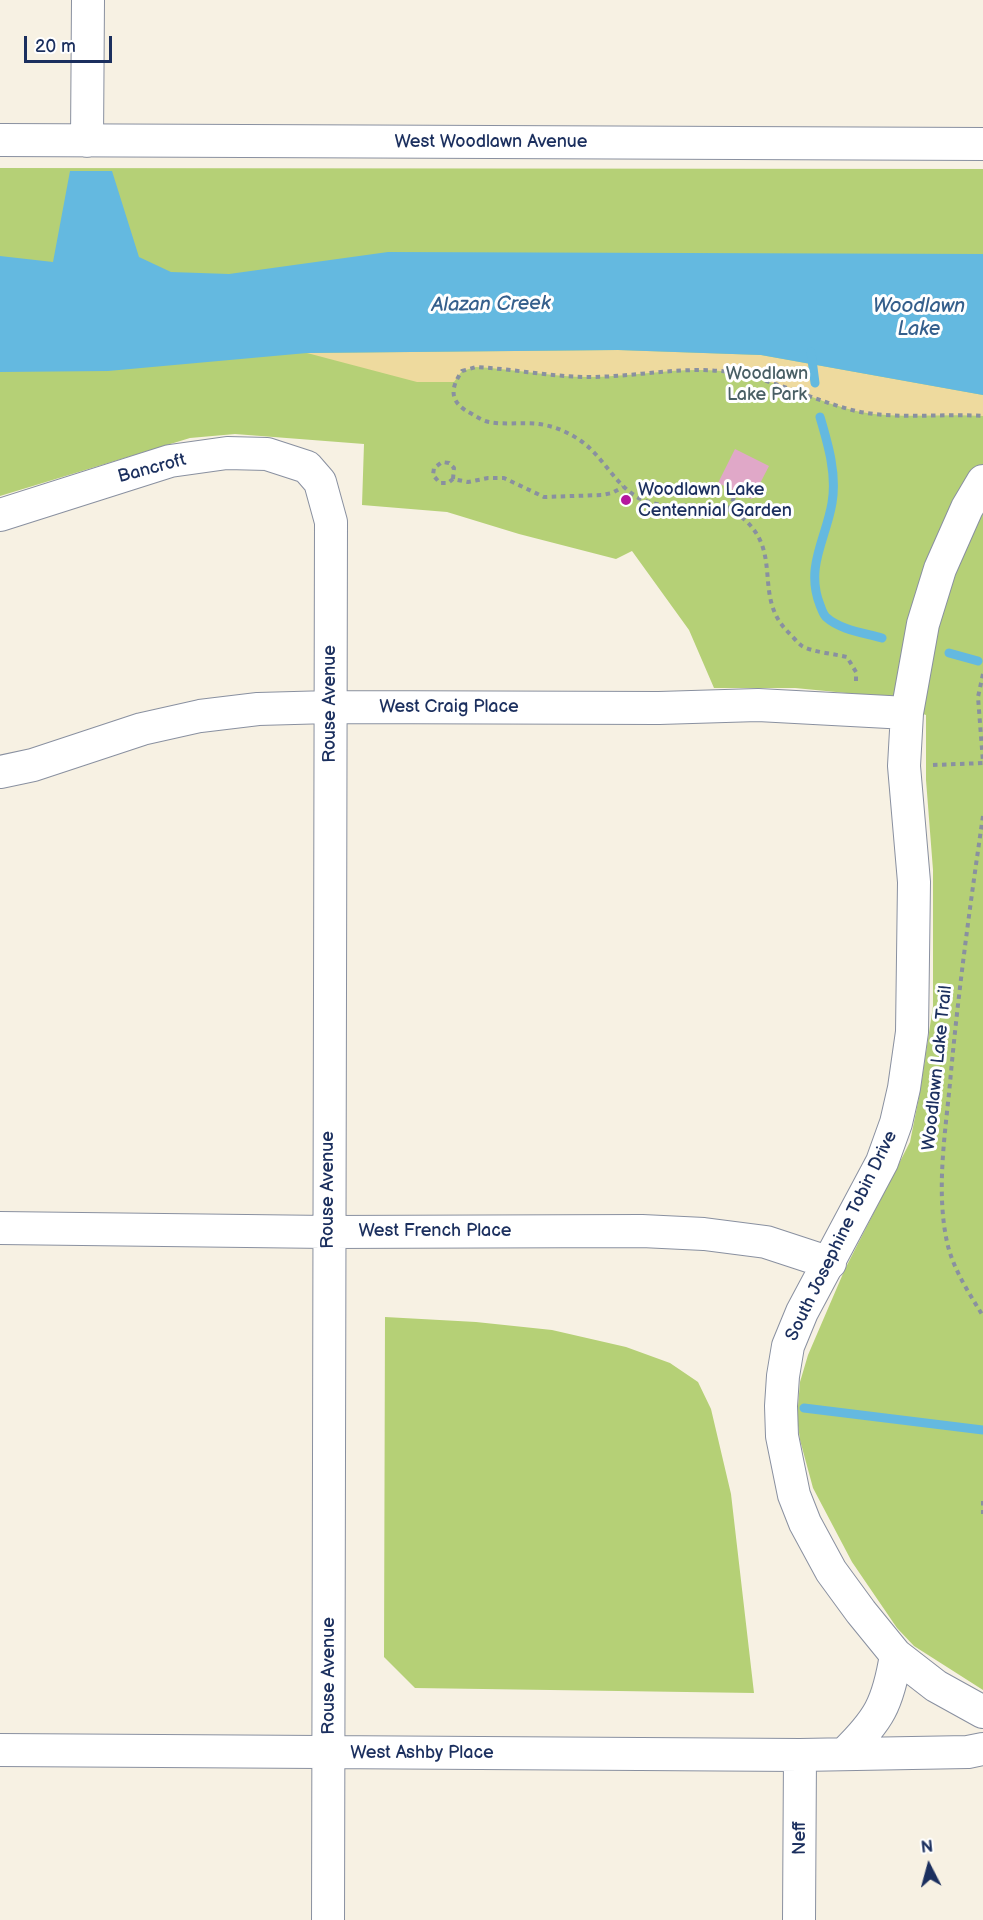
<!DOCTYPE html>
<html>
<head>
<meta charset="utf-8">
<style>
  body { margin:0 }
  #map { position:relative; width:983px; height:1920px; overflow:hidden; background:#f7f1e3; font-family:"Balsamiq Sans",sans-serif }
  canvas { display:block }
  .north { position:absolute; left:899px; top:1836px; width:60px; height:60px; -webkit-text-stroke:4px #fff; paint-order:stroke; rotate:354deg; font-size:16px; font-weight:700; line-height:24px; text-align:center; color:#1b2f5e }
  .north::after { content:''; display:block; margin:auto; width:21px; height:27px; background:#1b2f5e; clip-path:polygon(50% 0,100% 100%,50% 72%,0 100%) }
  .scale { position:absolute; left:24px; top:36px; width:88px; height:27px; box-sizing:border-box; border:3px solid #1b2f5e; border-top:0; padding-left:8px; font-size:18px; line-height:21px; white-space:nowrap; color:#1b2f5e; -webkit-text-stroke:4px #fff; paint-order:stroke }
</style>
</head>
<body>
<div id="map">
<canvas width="983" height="1920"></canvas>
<div class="north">N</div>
<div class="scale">20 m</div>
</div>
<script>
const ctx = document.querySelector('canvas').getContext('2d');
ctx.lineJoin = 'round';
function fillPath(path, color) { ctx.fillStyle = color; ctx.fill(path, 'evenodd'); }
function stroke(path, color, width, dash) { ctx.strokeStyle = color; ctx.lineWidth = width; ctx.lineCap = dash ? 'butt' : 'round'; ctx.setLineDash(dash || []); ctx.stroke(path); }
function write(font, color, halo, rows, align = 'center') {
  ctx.font = font + ' "Balsamiq Sans",sans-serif'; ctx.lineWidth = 6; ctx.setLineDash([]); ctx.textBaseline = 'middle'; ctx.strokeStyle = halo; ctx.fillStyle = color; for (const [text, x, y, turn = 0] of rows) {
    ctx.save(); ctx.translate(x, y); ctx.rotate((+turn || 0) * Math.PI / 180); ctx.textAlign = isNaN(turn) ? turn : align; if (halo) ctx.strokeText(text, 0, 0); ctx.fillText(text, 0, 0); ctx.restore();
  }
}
const green = new Path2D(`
  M0,168L983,169V1690L914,1646L897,1628L852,1562L813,1488L800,1440L797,1418L800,1382L808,1355L845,1269L910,1142L920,1092L933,1006V870L926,780V715L867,695L795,688H714L689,630L632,551L616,559L519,534L447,512L362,505L364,444L235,434L190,438L0,496Z
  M385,1317L476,1322L552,1330L626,1347L670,1363L698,1382L711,1409L731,1494L754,1693L415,1688L384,1657Z`);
const sand = new Path2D(`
  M618,350L761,355L983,395V416C941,413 897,420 856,411C811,400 768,376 721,371C677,367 633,377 589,377C552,377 514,369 476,367L462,371L454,382H417L307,353Z`);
const water = new Path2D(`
  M70,171H112L139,257L171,272L229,274L388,252L983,254V395L761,355L618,350L307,353L108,371L0,372V256L53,262Z`);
const stream = new Path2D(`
  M811,352L815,383
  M820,417C828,444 837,474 832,503C826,539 805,567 820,605C822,610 823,614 826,617C840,630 865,633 882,638
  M949,653L978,661
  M804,1408L983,1430`);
const building = new Path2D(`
  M735,449L769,466L752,499L718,483Z`);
const path = new Path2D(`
  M453,479L454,468L449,463L442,462L434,468L433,475L440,483H448L453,479L468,482L488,478H504L544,497L602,495L612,493L623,487
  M729,510L736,492
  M983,674L978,697L983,762
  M856,681V672L847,657C835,654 812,652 802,646C798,643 793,637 789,633C753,598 782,556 747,522C718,492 676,514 643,500C617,489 604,457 581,441C568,432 554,426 539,424C523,422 504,425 489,422C483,421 477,417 472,414C450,403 449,390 462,371L476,367C514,369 552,377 589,377C633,377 677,367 721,371C768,376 811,400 856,411C897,420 941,413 983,416
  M933,765L983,763
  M983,816C970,905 958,994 950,1083C945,1135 936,1191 947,1242C953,1269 969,1293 983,1316
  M983,1501V1514`);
const minor = new Path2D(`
  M0,140L983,144
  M87,141L88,0
  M983,481L967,508L940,569L923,624L907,713L904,766L914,882L912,1032L904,1088L896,1123L882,1162L802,1312L788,1346L783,1376L781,1406L782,1436L794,1495L805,1523L831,1571L861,1612L896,1655L936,1686L983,1712
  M0,515L170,461L227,453L267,454L307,467L320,482L331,522L328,1920
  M0,772L33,765L142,729L200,716L258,709L330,707L659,708L758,705L907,713
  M0,1228L328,1232L642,1231L704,1234L766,1242L830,1263
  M0,1750L800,1755L968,1752L983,1749
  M844,1754C879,1720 888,1704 896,1655
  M799,1920L800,1755`);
const markers = [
  [626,500,6,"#b5179e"]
];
const streetNames = [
  ["West Woodlawn Avenue",491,142],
  ["Bancroft",152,469,-15],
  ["Rouse Avenue",330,704,-90],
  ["West Craig Place",449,707],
  ["Woodlawn Lake Trail",938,1068,-84],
  ["Rouse Avenue",328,1190,-90],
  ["West French Place",435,1231],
  ["South Josephine Tobin Drive",842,1236,-64],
  ["Rouse Avenue",329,1676,-90],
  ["West Ashby Place",422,1753],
  ["Neff",800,1838,-90]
];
const parkNames = [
  ["Woodlawn",767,374],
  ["Lake Park",767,395]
];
const poiNames = [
  ["Woodlawn Lake",638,490],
  ["Centennial Garden",638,511]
];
const waterNames = [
  ["Alazan Creek",491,305,-1],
  ["Woodlawn",919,307],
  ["Lake",919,330]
];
fillPath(green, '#b5d076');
fillPath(sand, '#eeda9e');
fillPath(water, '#64b9e0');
stroke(stream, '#64b9e0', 9);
fillPath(building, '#e0a8c8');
stroke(minor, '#8990a0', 34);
stroke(path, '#8990a0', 4, [4.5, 4.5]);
stroke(minor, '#fff', 32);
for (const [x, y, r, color] of markers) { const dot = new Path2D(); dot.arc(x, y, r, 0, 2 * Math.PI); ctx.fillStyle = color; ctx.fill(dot); stroke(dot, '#fff', 2); }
write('18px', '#1b2f5e', '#fff', streetNames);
write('18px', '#495f65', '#fff', parkNames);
write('18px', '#1b2f5e', '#fff', poiNames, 'left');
write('italic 20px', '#355f8c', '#fff', waterNames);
</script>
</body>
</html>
